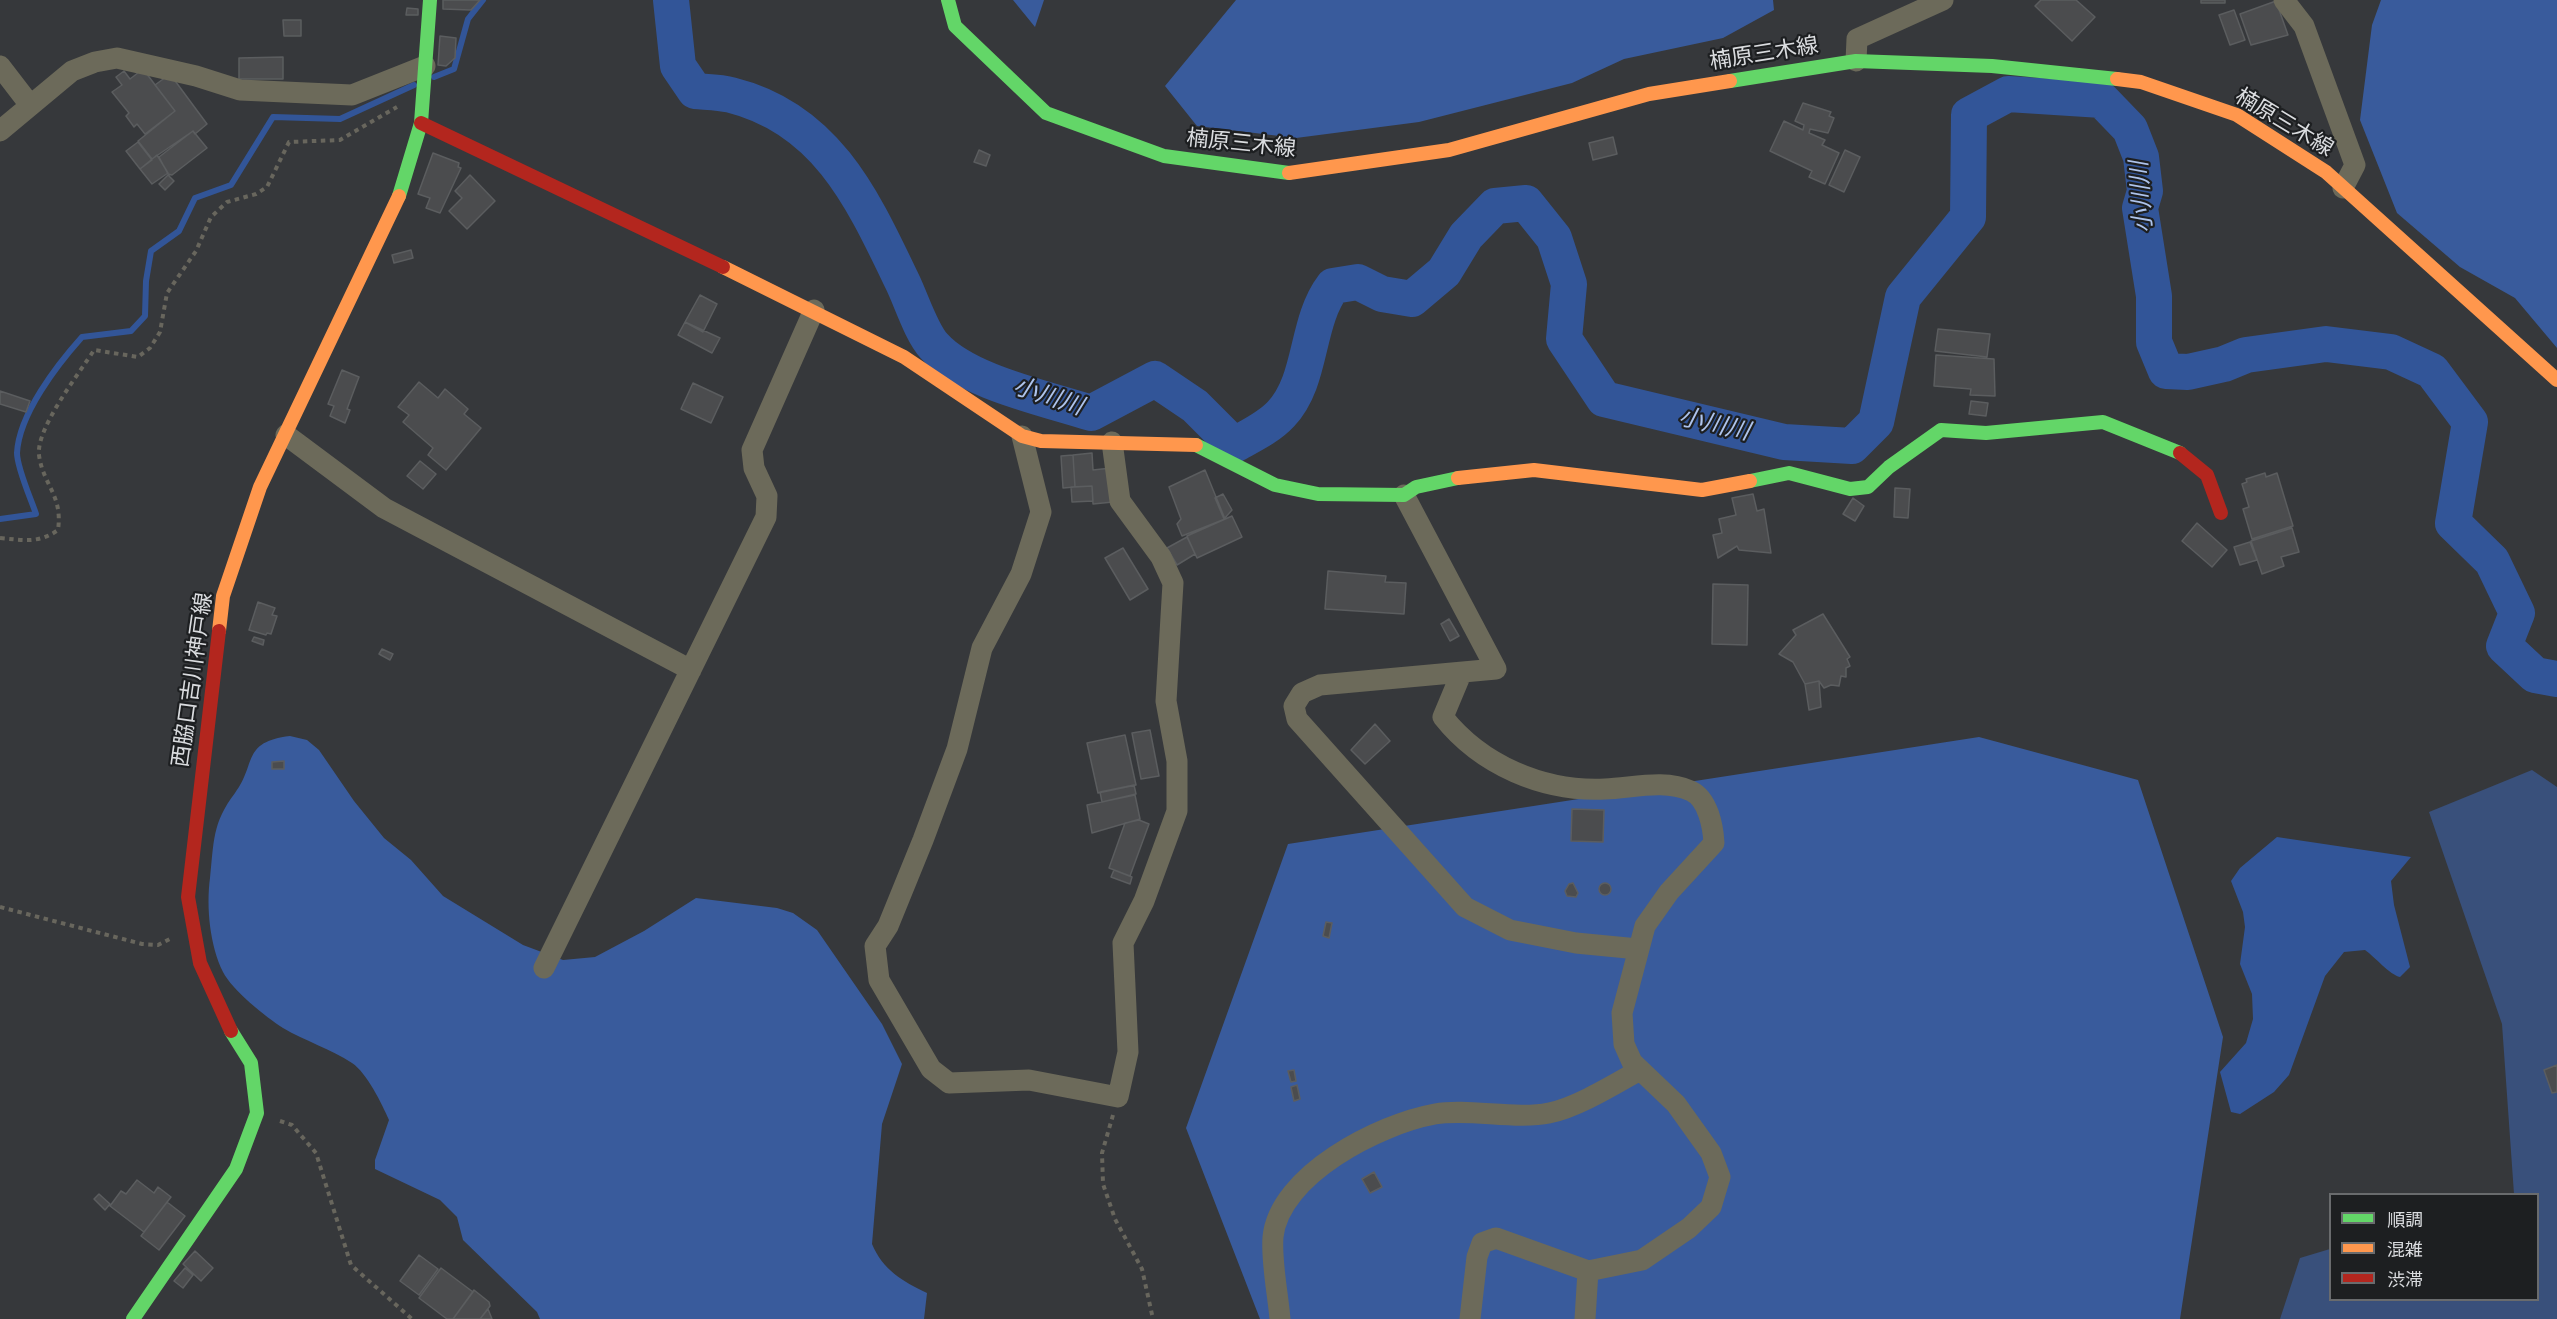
<!DOCTYPE html>
<html>
<head>
<meta charset="utf-8">
<style>
  body { margin:0 }
  #map { position:relative; width:2557px; height:1319px; overflow:hidden; background:#36383b; font-family:Karla,"Noto Sans JP",sans-serif }
  canvas { display:block }
  .legend { position:absolute; left:2329px; top:1193px; width:210px; height:108px; box-sizing:border-box; background:#1d1f21; border:2px solid #696b6d; margin:0; padding:8px 10px; list-style:none; font-size:18px; color:#dadcdf }
  .legend li { display:flex; align-items:center; gap:12px; height:30px }
  .legend b { width:30px; border:2px solid #696b6d }
</style>
</head>
<body>
<div id="map">
<canvas width="2557" height="1319"></canvas>
<ul class="legend">
<li><b style="height:8px;background:#63d668"></b>順調</li>
<li><b style="height:8px;background:#ff974d"></b>混雑</li>
<li><b style="height:8px;background:#b3261e"></b>渋滞</li>
</ul>
</div>
<script>
const ctx = document.querySelector('canvas').getContext('2d');
ctx.lineJoin = 'round';
function fillPath(path, color) { ctx.fillStyle = color; ctx.fill(path, 'evenodd'); }
function stroke(path, color, width, dash) { ctx.strokeStyle = color; ctx.lineWidth = width; ctx.lineCap = dash ? 'butt' : 'round'; ctx.setLineDash(dash || []); ctx.stroke(path); }
function write(font, color, halo, rows, align = 'center') {
  ctx.font = font + ' Karla,"Noto Sans JP",sans-serif'; ctx.lineWidth = 4.5; ctx.setLineDash([]); ctx.textBaseline = 'middle'; ctx.strokeStyle = halo; ctx.fillStyle = color; for (const [text, x, y, turn = 0] of rows) {
    ctx.save(); ctx.translate(x, y); ctx.rotate((+turn || 0) * Math.PI / 180); ctx.textAlign = isNaN(turn) ? turn : align; if (halo) ctx.strokeText(text, 0, 0); ctx.fillText(text, 0, 0); ctx.restore();
  }
}
const green = new Path2D(`
  M2532,770L2557,787V1319H2280L2300,1258L2330,1249V1300H2538V1194H2514L2502,1024L2429,812Z`);
const forest = new Path2D(`
  M1013,0H1044L1035,27Z
  M1236,0H1773L1774,10L1723,38L1624,59L1572,83L1419,122L1296,138L1197,126L1165,86Z
  M2381,0H2557V348L2515,298L2460,267L2397,213L2360,120L2372,25Z
  M290,736L307,740L319,750L354,801L384,838L411,860L443,896L523,945L563,960L595,957L644,931L696,898L777,908L793,913L817,930L882,1024L902,1064L882,1124L872,1244C883,1270 902,1281 927,1293L924,1319H540L537,1312L463,1240L457,1217L440,1200L375,1169V1160L389,1120C382,1104 367,1073 352,1063C331,1049 305,1041 283,1028C266,1017 232,990 223,972C210,946 206,907 210,878C214,842 212,823 235,793C257,764 241,742 290,736Z
  M1979,737L2138,780L2223,1037L2180,1319H1260L1186,1128L1288,844Z`);
const water = new Path2D(`
  M2277,837L2411,857L2391,881L2394,905L2410,967L2400,977C2390,975 2375,957 2365,950L2344,952L2325,976L2289,1075L2274,1092L2240,1114L2231,1112L2220,1072L2246,1043L2253,1019L2252,994L2240,964L2245,927L2243,912L2231,881L2240,868Z`);
const stream = new Path2D(`
  M434,77L454,69L468,19L483,0
  M0,519L36,514C31,499 17,468 17,453C19,414 57,365 82,337L131,331L145,316L146,281L151,251L179,231L195,198L231,185L273,117L340,119L414,85`);
const river = new Path2D(`
  M671,0L678,66L695,91C706,92 720,92 731,95C827,119 863,200 902,281C911,299 921,332 934,346C966,382 1045,398 1091,413L1155,379L1195,406L1234,445C1250,436 1268,428 1281,414C1313,380 1305,323 1333,286L1358,282L1382,294L1412,299L1444,272L1466,236L1495,206L1526,203L1554,238L1569,284L1564,339L1604,399L1784,442L1852,446L1876,422L1903,297L1968,217L1969,115L2008,94L2102,100L2130,129L2141,157L2145,191L2140,208L2154,296V342L2166,371L2188,372L2224,364L2246,355L2326,344L2391,352L2432,371L2470,422L2453,523L2492,561L2517,613L2504,646L2535,675L2557,679`);
const building = new Path2D(`
  M443,0H480L471,10L443,9Z
  M2041,0H2076L2095,17L2072,41L2035,6Z
  M2201,0H2225V3H2201Z
  M2276,1L2288,35L2251,45L2240,14Z
  M407,8L418,9V15H406Z
  M2234,10L2245,40L2230,45L2219,15Z
  M283,20H301V36H284Z
  M440,36L456,38L455,58L446,66L438,65Z
  M283,57V79H239V58Z
  M143,69L175,111L145,134L137,124L134,127L126,116L129,113L112,92L122,85L116,77L124,71L130,79Z
  M170,74L207,124L195,134L193,131L152,159L138,141L175,111L155,85Z
  M1803,103L1831,112L1829,116L1834,118L1828,133L1810,129L1809,133L1825,140L1822,145L1839,153L1825,184L1809,177L1812,171L1770,151L1784,121L1803,130L1804,125L1795,121Z
  M193,131L207,148L172,175L168,174L159,157Z
  M1613,137L1617,154L1593,160L1589,143Z
  M138,142L152,160L140,169L126,151Z
  M979,150L990,155L986,166L974,162Z
  M1845,150L1860,157L1844,192L1829,185Z
  M433,153L459,163L458,167L461,168L440,213L426,208L430,198L418,194Z
  M157,155L168,173L152,184L140,169Z
  M168,175L174,181L165,190L159,184Z
  M470,175L495,201L467,229L449,211L462,198L455,191Z
  M411,250L413,258L394,263L392,255Z
  M700,295L717,304L703,332L685,322Z
  M685,322L720,338L712,353L678,335Z
  M1938,329L1990,334L1987,357L1935,351Z
  M1936,355L1994,359L1995,396L1970,395L1971,389L1934,386Z
  M342,370L359,377L347,409L350,410L345,423L330,416L334,406L328,404Z
  M419,382L438,398L445,389L468,409L464,414L481,428L446,470L428,455L433,448L403,422L409,415L398,407Z
  M693,383L723,397L711,423L681,409Z
  M0,391L30,401L26,412L0,404Z
  M1971,401L1988,403L1986,416L1969,414Z
  M1092,453L1093,470L1111,468L1113,502L1093,504L1092,486L1075,487L1073,455Z
  M1073,455L1075,487L1063,488L1061,456Z
  M420,461L436,474L423,489L407,476Z
  M1205,470L1225,519L1182,536L1177,524L1181,519L1169,487Z
  M2265,473L2266,477L2277,473L2293,526L2252,539L2243,509L2249,507L2242,484L2247,482L2246,479Z
  M1092,486L1093,501L1072,502L1071,487Z
  M1895,488L1910,489L1908,518L1894,517Z
  M1223,494L1232,510L1224,519L1215,498Z
  M1753,494L1757,511L1764,509L1771,553L1739,550L1737,546L1718,558L1713,535L1722,533L1719,519L1736,515L1732,498Z
  M1853,498L1864,506L1855,521L1843,514Z
  M1232,516L1242,537L1197,558L1187,536Z
  M2197,523L2227,550L2212,567L2182,541Z
  M2292,528L2299,552L2281,557L2284,566L2262,574L2251,541Z
  M1187,537L1195,554L1177,565L1167,548Z
  M2250,542L2257,560L2240,565L2234,547Z
  M1123,548L1148,589L1130,600L1105,558Z
  M1328,571L1386,576L1385,582L1406,583L1404,614L1325,609Z
  M1713,584L1748,585L1747,645L1712,644Z
  M258,602L275,608L272,615L277,616L271,634L267,633L266,635L249,630Z
  M1823,614L1850,657L1847,659L1850,666L1846,668V677L1841,676L1839,686L1831,685L1824,688L1819,681L1805,684L1793,662L1779,654L1796,635L1793,630Z
  M1449,619L1459,636L1450,641L1441,624Z
  M254,637L264,640L263,645L252,641Z
  M382,649L393,654L390,660L379,654Z
  M1819,681L1821,707L1809,710L1805,684Z
  M1375,724L1390,741L1365,764L1351,750Z
  M1150,730L1159,776L1141,779L1132,733Z
  M1125,735L1136,785L1098,793L1087,743Z
  M284,761V769H272V762Z
  M1134,785L1136,794L1102,802L1100,792Z
  M1135,795L1140,819L1092,833L1087,805Z
  M1572,809L1604,810L1603,842L1571,841Z
  M1139,820L1149,824L1130,876L1109,868L1125,823Z
  M1114,870L1132,877L1130,884L1111,877Z
  M1599 889a6 6 0 1 1 12 0a6 6 0 1 1-12 0Z
  M1573,883L1578,893L1576,897L1567,896L1565,891L1569,884Z
  M1326,922L1332,923L1329,938L1323,936Z
  M2557,1065V1092L2552,1093L2544,1070Z
  M1294,1070L1296,1081L1291,1082L1288,1071Z
  M1297,1085L1300,1099L1294,1101L1291,1087Z
  M1374,1172L1382,1187L1370,1193L1362,1179Z
  M137,1180L154,1193L158,1187L171,1197L144,1232L110,1206L121,1191L126,1194Z
  M99,1194L110,1204L105,1210L94,1199Z
  M167,1202L185,1216L159,1250L141,1236Z
  M195,1251L213,1268L201,1281L183,1264Z
  M419,1255L438,1269L419,1295L400,1281Z
  M185,1268L193,1275L183,1288L174,1281Z
  M441,1268L473,1292L453,1319H447L419,1298Z
  M474,1290L489,1302L490,1306L480,1319H453Z
  M488,1309L492,1319H480Z`);
const path = new Path2D(`
  M0,538C23,540 38,544 58,530C63,495 43,485 39,455C36,428 79,374 94,350L138,357L150,348L160,332L167,293L196,251L211,217L227,202L256,194L267,187L289,142L340,140L397,107
  M0,907L142,944L158,945L170,939
  M1113,1115L1102,1153L1103,1184L1115,1219L1142,1269L1153,1319
  M280,1121L292,1125L316,1153L351,1265L412,1319`);
const street = new Path2D(`
  M2284,0L2304,26L2355,165L2343,188
  M1856,61L1857,39L1943,0
  M0,66L30,105
  M0,131L72,71L95,62L117,58L196,76L240,90L352,95L425,66
  M286,435L384,508L691,670
  M1022,436L1041,512L1021,574L982,648L957,749L923,840L888,926L875,946L879,980L931,1069L949,1083L1029,1080L1118,1097L1128,1052L1123,943L1144,901L1177,811V761L1166,701L1173,583L1161,557L1120,501L1112,442
  M1404,495L1496,669L1320,685L1302,693L1294,706L1297,719L1465,907L1510,930L1576,943L1638,949
  M1461,674L1443,717C1481,765 1543,792 1605,789C1633,788 1664,779 1691,791C1708,799 1713,826 1714,843L1669,892L1645,926L1622,1013L1624,1044L1632,1062L1676,1104L1711,1153L1720,1177L1711,1207L1689,1228L1642,1260L1588,1271L1496,1238L1482,1243L1477,1257L1470,1319
  M544,968L766,517L767,496L754,468L752,450L814,310
  M1280,1319C1278,1294 1271,1261 1273,1237C1279,1175 1379,1124 1435,1114C1468,1108 1516,1120 1549,1113C1576,1108 1615,1084 1640,1070
  M1585,1319L1588,1271`);
const fast = new Path2D(`
  M948,0L955,26L1046,113L1164,156L1289,173
  M1730,81L1856,61L1992,66L2117,79
  M399,196L421,123L430,0
  M1196,445L1275,485L1318,494L1404,495L1416,487L1458,478
  M1750,481L1789,473L1850,489L1868,487L1889,467L1941,430L1986,433L2103,422L2180,453
  M133,1319L236,1169L257,1113L251,1063L231,1031`);
const slow = new Path2D(`
  M2117,79L2141,82L2237,115L2326,172L2557,380
  M1289,173L1449,150L1649,94L1730,81
  M723,267L904,357L1022,436L1041,441L1196,445
  M1458,478L1534,470L1702,490L1750,481
  M219,631L223,596L260,487L399,196`);
const jam = new Path2D(`
  M421,123L723,267
  M2180,453L2207,475L2221,513
  M219,631L188,897L200,963L231,1031`);
const streetNames = [
  ["楠原三木線",1764,54,-9],
  ["楠原三木線",2284,123,31],
  ["楠原三木線",1241,144,6],
  ["西脇口吉川神戸線",193,680,-82]
];
const waterNames = [
  ["小川川",2142,197,-94],
  ["小川川",1048,397,18],
  ["小川川",1714,425,13]
];
fillPath(green, '#39507b');
fillPath(forest, '#395b9c');
fillPath(water, '#325598');
stroke(stream, '#325598', 6);
stroke(river, '#325598', 36);
fillPath(building, '#4b4c4e');
stroke(building, '#5b5d5f', 1.5);
stroke(path, '#68665d', 4, [4.5, 4.5]);
stroke(street, '#6c6a5a', 21);
stroke(fast, '#63d668', 14);
stroke(slow, '#ff974d', 14);
stroke(jam, '#b3261e', 14);
write('22px', '#dadcdf', '#1d1f21', streetNames);
write('italic 24px', '#aec4ed', '#1d1f21', waterNames);
</script>
</body>
</html>
